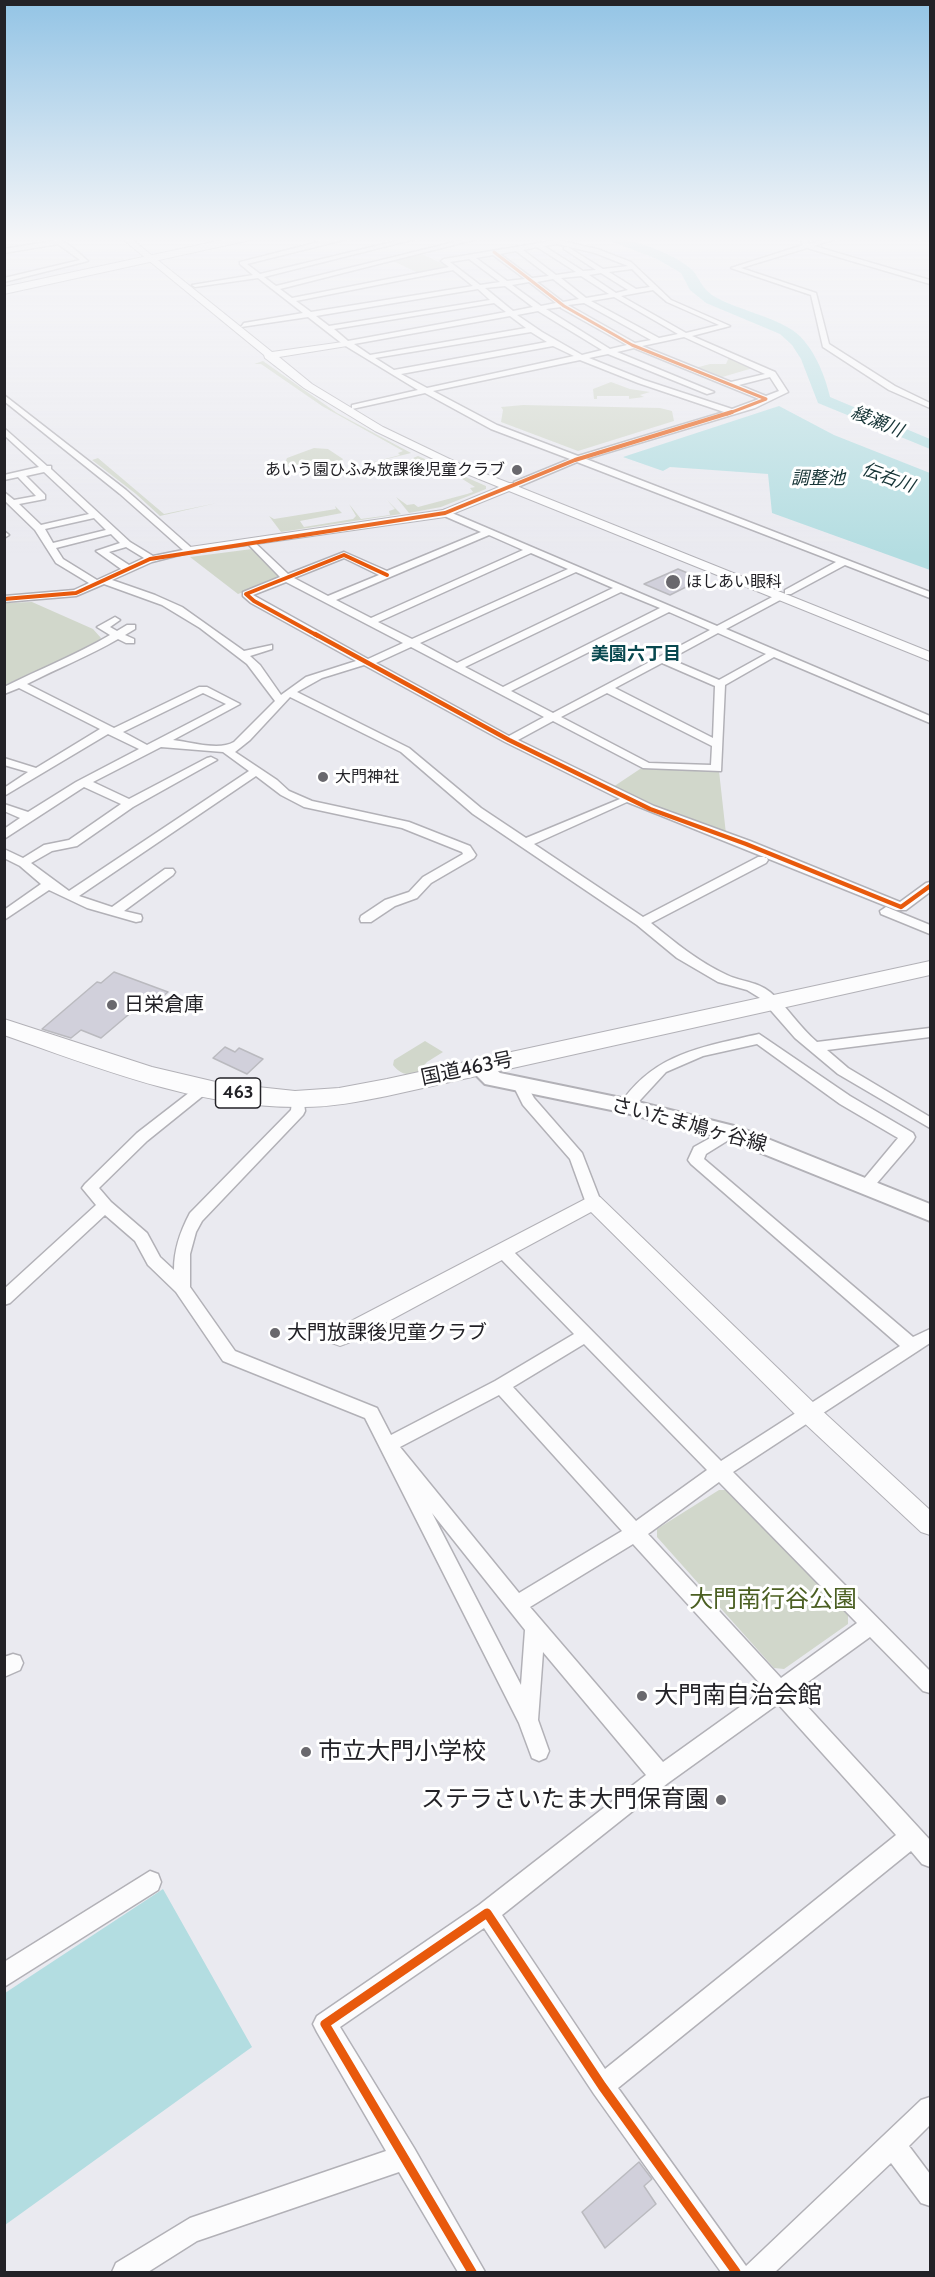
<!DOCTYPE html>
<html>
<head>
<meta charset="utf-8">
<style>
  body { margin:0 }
  #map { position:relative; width:935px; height:2277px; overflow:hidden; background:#eaeaf0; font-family:Cabin,sans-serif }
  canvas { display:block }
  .frame { position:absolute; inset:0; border:6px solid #232227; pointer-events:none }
</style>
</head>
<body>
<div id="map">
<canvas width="935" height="2277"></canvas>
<div class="frame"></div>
</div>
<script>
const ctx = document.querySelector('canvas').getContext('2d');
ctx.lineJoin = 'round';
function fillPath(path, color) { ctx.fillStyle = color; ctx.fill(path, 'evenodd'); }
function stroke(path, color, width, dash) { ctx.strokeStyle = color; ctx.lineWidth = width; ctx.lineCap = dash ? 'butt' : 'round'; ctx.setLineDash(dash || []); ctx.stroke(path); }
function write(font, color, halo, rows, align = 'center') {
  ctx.font = font + ' Cabin,"Noto Sans JP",sans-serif'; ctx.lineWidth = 6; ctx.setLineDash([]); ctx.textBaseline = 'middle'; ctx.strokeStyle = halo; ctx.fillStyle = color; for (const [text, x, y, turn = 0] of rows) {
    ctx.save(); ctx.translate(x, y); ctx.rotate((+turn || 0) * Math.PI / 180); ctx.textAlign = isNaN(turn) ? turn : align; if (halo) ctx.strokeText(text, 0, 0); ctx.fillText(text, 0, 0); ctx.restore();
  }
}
const green = new Path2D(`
  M417,254H422L450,267L420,274L393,261Z
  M729,357L753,368L719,378L695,368L710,364H726Z
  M263,361L337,413L411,453L367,464H366L400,455L398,453L403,451L322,406L261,364H254Z
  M611,382L630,389L650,392L640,395L644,397L629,399V396H597V399H594L593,389Z
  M523,405L660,408L672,411L674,421L578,451L501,422L503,410L501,407Z
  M314,448L328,449L343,459C335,475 297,477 285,463L287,458Z
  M418,456L486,486V489L441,507L409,513L396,497L407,505L414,504L418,507L467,494L473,492L470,488L475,487L456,475L423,460L418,461L413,458Z
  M98,458L164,514L217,503L160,516L136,494L92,460Z
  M386,499L401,514L281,532L269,516L274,519L336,509L335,506L342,513L300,521L304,527L353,519L356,516L349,504L361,519L390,515L389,511L395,509Z
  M252,549L281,578L238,594L190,557Z
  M32,602L93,629L101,638L95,645L5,685L4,603Z
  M643,767L719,771L726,834L652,807L613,787Z
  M425,1041L443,1052L427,1062L420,1070L421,1073C408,1075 402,1076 393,1065L394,1060Z
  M719,1490H728L848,1615V1624L784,1669L774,1668L657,1537V1529Z`);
const water = new Path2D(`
  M779,406L834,435L930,473V570L772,513L768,474L670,467L663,471L623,457Z
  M163,1889L252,2047L5,2225V1993Z`);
const stream = new Path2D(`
  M807,237L810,244L814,246`);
const river = new Path2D(`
  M600,237C625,236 670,251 690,268C700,276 700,289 717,298C740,310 767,315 789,328C811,340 825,374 830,397L930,439V449L818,403L801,359L792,345L780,334L706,303L690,290L681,273L657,259Z`);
const building = new Path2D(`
  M678,569L702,579L670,595L644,584Z
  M114,972L168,992L148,1010L144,1008L140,1012L134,1010L101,1038L81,1030L71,1038L42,1029L97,982L101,983Z
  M225,1047L235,1052L239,1048L263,1059L247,1074L213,1058Z
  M639,2162L652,2179L644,2186L656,2204L605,2248L582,2212Z`);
const minor = new Path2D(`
  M49,237C62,237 78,252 88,261L4,282V278L80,260L58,244L4,253V249L53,241Z
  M309,237L326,240L355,237L247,264L260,274L413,237H423L264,277L276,286L475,237H485L280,289L292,298L449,267L441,261L444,259L557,240L597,249L631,262L671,300L730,326L692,336L775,372L788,392L755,408L586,459L930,592V598L845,565L791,594H785V590L836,562L577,462L520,486H514V482L570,459L491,429L425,393L352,409V405L418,390L344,345L308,317L241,327L244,323L303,313L258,278L195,287L192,285L253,275L240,264V262L319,242ZM557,244L595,253L628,266L603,269L568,247H564V249L596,270L583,271L544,246ZM537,247L576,272L556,275L523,250ZM516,251L549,276L532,278L500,254ZM493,255L525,279L507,281L476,258ZM469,259L500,282L480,285L450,262ZM632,269L650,287L636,289L609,272ZM453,270L473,286L311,312L296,301ZM601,273L628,290L616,293L589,275ZM581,276L609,294L586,298L561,278ZM553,279L579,299L563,302L537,282ZM529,282L556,303L541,306L512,285ZM505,286L533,307L513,311L485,288ZM478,289L490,300L329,326L316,316ZM653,290L667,302L719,325L686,333L621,296ZM614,297L678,334L659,338L591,301ZM494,303L506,312L348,341L334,329ZM584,303L651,340L635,343L568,305ZM561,307V308L627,345L610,349L546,309ZM538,311L602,350L582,355L542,332L517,315ZM510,316L526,328L370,355L354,344ZM531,332L547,342L394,370L375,358ZM684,337L765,374L731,382L642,346ZM553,346L574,356L427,388L401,374ZM634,348L759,399L732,409L644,380L589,358L608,354L707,394L714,392L617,352ZM580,360L638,383L724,412L578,456L497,425L433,391ZM770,377L779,391L766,396L739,385Z
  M800,237H806L809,244L832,237H841L814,246L930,280V284L807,248L741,268L816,293L829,344L895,386L930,403V408L889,390L823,347L811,295L731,268L803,245Z
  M4,395L126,490L195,551L152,562L112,580L155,595L182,607L244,651L272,645V649L250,656L260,665L281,695L306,677L356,661L251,603L243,596V592L280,577L248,544L246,542L251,539L288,574L344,552L387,571L481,532L442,515V511L445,510L717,626L776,595H782V599L726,629L930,716V723L774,657L725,685L721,771L643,768L553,721L518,740L654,806L750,841L900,902L926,883L930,882V892L906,910H896L627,802L534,844L643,917L758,857H766L768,860L766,863L651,923C675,942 698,962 727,975C741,982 757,981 770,992C787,1006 799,1027 817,1042L930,1028V1037L827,1050L848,1068L930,1117V1128L838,1074L795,1038L760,998L747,990L718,982L677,958L637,925L473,814L401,752L290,697L250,740L235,752L277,780L289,791L312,801L409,822L470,846L476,855L474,858L431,883L417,898L395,906L371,922H361L360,919L361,916L385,900L409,892L423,877L463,854L462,852L402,828L304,807L281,795L256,776L79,896L112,907L165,869H173L175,872L173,875L124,911L141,915L142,918L141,921L136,922L87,908L49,890L4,920V910L41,884L20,866L4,858V849L23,858L44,845L69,840L121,804L84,787L4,839V829L20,818L4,811V804L28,812L76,782L139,749L108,734L4,796V788L28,772L4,765V758L36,768L100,729L19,688L4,694V687C40,669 76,655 110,635L97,627L115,617L120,620L110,627L117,631L127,625H135V629L125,635L134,639V643H126L118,639C89,656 58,668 27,684L114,728L199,687H207L240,704L173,740C191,742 219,751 234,742L275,701L247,664L200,628L162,605L104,584L76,596L4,602V596L74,590L89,583L56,563L35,530L4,500V492L14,500L36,496L18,477L4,480V475L39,467L4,435V428L47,466H51V469L130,542L153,556L183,550L120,494L4,401ZM44,472L89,514L41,525L19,504L45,499V495L26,476ZM94,518L106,530L53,543L45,529ZM111,534L120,543L96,551L121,569L97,580L63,559L56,548ZM489,535L523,550L371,618L336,600ZM126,547L144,558L129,565L109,552ZM531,553L568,569L412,639L378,622ZM344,558L379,575L328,596L294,578ZM576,572L613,588L457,663L420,643ZM286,582L403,643L368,659L253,595ZM621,592L660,608L503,687L465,667ZM669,612L710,630L553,713L511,691ZM718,633L766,654L719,680L670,659ZM411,647L544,717L509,736L376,663ZM662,663L715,686L713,738L615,688ZM364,665L505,742L620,799L526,838L481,808L409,748L297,692L322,678ZM203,693L226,704L147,745L123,732ZM607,693L712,746L711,765L649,763L561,717ZM161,747L223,752L249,771L69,891L31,863L52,851L77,846L133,807L217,760L211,757L207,758L129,799L93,782Z
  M4,531L9,535L4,538Z
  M886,907L930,925V934L881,914L880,911Z
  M759,1034L850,1096L913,1133L915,1137L913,1141L871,1190H861L858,1186L898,1138L840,1104L757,1044L703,1056L666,1072L631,1110L626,1111L619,1106C653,1053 703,1047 759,1034Z
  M520,1080L525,1082L534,1098L582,1153L601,1202L599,1206H587L570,1159L523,1105L513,1085Z
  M204,1083L209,1085L211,1088L209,1091L147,1141L99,1188L111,1202L147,1233L160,1257L174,1270C174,1249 180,1232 190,1213L291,1110L293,1095H303L305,1111L303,1115L202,1221L196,1232L190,1254V1287L235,1351L377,1408L391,1435L495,1381L574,1334L497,1255L495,1251L497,1247H509L721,1461L900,1346L691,1164L688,1160L694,1147L730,1127L735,1128L737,1132L735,1136L706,1154L704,1159L913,1337L930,1329V1343L733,1472L930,1671V1693L923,1691L870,1637L794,1692L930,1840V1867L922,1864L911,1851L618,2088L746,2266L921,2100L930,2097V2125L909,2146L930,2174V2206L921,2203L891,2163L775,2272H721L594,2094L484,1928L340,2027L414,2148L485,2272H458L399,2172L197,2241L148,2272H112L116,2263L190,2218L386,2151L317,2032L313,2024L317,2016L479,1905L646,1775L543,1652L538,1720L549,1751L546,1758L539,1761L532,1758L519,1723L365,1418L223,1361L176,1292L148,1265L135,1241L105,1215L10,1303L4,1305V1289L96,1205L82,1188L85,1184L137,1133L199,1085ZM584,1344L707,1470L636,1521L513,1387ZM499,1395L622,1531L519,1593L400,1447ZM719,1482L857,1623L781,1678L648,1534ZM432,1513L525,1630L521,1685ZM633,1544L765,1689L663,1762L530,1607ZM778,1704L896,1835L605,2069L502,1915L668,1783Z
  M13,1654L20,1656L23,1663L20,1670L4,1677V1657Z
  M150,1871L158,1874L161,1882L158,1890L4,1987V1962Z`);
const tertiary = new Path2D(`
  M120,237H129L272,352L350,341L352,343L347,346L279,357L312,384L383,427L460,464L509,483H519V487L930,652V661L509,491L445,517L186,554L184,551L190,547L443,510L499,487L452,468L375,431L304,388L265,358L264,355Z
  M917,237H930V241L918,239Z
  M593,1195L600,1197L817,1406L930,1510V1535L921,1532L801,1420L591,1212L348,1343L340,1346L332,1343L329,1337L332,1331Z`);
const secondary = new Path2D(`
  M479,1060L487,1062L500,1073L626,1099L738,1127L930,1204V1221L724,1138L626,1113L485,1084L468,1067L471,1062Z`);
const trunk = new Path2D(`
  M236,237H255L250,240L4,294V287Z
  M930,961V975L387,1096C357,1102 327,1108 296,1107C196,1107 98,1068 4,1035V1019L152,1067L220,1083L295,1091L339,1088L387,1079Z`);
const cyclewayFar3 = new Path2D(`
  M494,252L564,306L632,345L766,399L727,414`);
const cyclewayFar2 = new Path2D(`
  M4,599L76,593L150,559L445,513L575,460L732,412
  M318,636L254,601L246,594L344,555L387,575`);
const cyclewayFar1 = new Path2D(`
  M315,634L509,740L650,809L746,844L901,907L930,886`);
const cycleway = new Path2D(`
  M472,2272L325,2024L487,1913L602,2086L736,2272`);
const markers = [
  [517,470,6,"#69686d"],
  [673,582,8,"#69686d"],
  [323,777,6,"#69686d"],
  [112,1005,6,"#69686d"],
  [275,1333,6,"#69686d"],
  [642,1696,6,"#69686d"],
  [306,1752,6,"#69686d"],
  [721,1800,6,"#69686d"]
];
const farPoinames = [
  ["あいう園ひふみ放課後児童クラブ",505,470,"right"],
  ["ほしあい眼科",686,582],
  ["大門神社",335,777]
];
const farWaternames = [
  ["綾瀬川",877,422,22],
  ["伝右川",888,478,20],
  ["調整池",818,479]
];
const farNeighbourhoodnames = [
  ["美園六丁目",636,655]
];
const shields = [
  [238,1093,45]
];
const shieldNames = [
  ["463",238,1093]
];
const poiNames = [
  ["日栄倉庫",124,1005],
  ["大門放課後児童クラブ",287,1333]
];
const streetNames = [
  ["国道463号",467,1069,-12],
  ["さいたま鳩ヶ谷線",689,1125,15]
];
const nearParknames = [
  ["大門南行谷公園",773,1600]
];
const nearPoinames = [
  ["大門南自治会館",654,1696],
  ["市立大門小学校",318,1752],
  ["ステラさいたま大門保育園",709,1800,"right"]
];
fillPath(green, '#d1d7cb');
fillPath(water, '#b3dde1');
stroke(stream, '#b3dde1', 2);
fillPath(river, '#b3dde1');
fillPath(building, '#d1d0db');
stroke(building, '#bababf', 1.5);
stroke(minor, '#b2b1b7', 3);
stroke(tertiary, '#b2b1b7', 2);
stroke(secondary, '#b2b1b7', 4);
stroke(trunk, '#b2b1b7', 2);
fillPath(minor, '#fcfcfd');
fillPath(tertiary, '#fcfcfd');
fillPath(secondary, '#fcfcfd');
fillPath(trunk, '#fcfcfd');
stroke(cyclewayFar3, '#e8590c', 3);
stroke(cyclewayFar2, '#e8590c', 4);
stroke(cyclewayFar1, '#e8590c', 4.5);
stroke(cycleway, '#e8590c', 9);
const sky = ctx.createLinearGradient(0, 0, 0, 556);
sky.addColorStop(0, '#93c4e5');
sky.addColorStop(0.43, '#f6f6f8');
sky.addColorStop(1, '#f6f6f800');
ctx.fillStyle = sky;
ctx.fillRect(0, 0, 935, 556);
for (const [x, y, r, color] of markers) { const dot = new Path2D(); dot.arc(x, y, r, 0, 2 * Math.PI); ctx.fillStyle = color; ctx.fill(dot); stroke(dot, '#fff', 2); }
write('16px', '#232227', '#fff', farPoinames, 'left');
write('italic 18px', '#163436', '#fff', farWaternames);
write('bold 18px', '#08484f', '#fff', farNeighbourhoodnames);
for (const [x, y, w] of shields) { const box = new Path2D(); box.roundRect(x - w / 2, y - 15, w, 30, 4.5); ctx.fillStyle = '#fff'; ctx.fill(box); stroke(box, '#232227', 1.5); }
write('bold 18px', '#232227', null, shieldNames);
write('20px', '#232227', '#fff', poiNames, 'left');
write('20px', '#232227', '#fff', streetNames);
write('24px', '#4b5f22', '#fff', nearParknames);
write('24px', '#232227', '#fff', nearPoinames, 'left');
</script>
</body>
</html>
